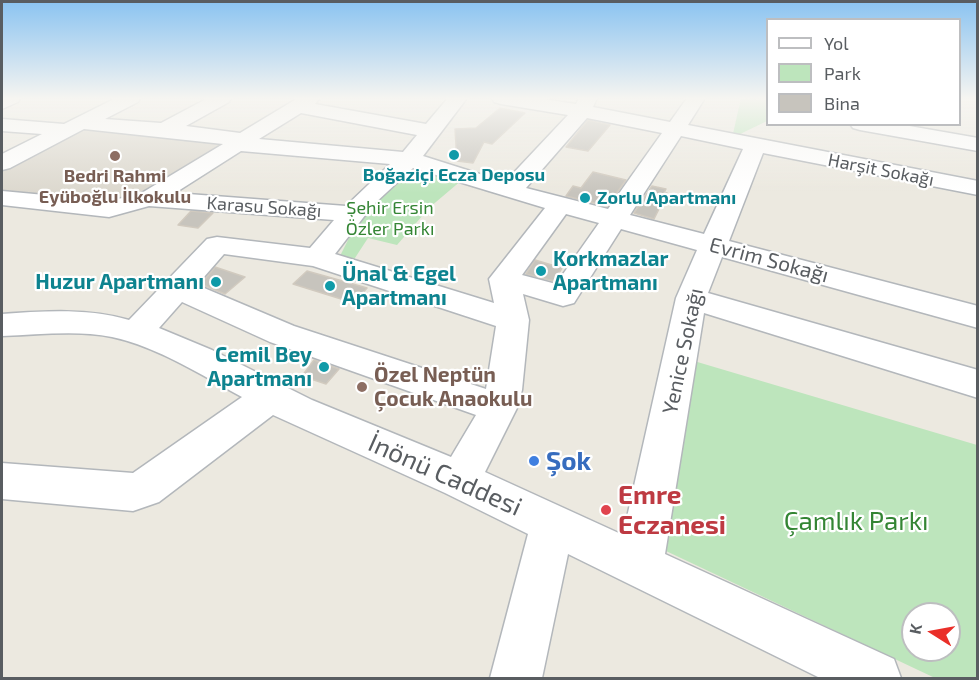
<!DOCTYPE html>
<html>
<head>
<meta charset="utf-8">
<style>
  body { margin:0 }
  #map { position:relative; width:979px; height:680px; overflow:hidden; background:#ece9e0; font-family:"Exo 2",sans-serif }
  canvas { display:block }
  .frame { position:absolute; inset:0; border:3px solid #595d61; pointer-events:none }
  .legend { position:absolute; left:766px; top:18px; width:195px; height:108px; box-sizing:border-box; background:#fff; border:2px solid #bdbec0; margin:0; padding:8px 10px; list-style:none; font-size:18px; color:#595d61 }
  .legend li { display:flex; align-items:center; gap:12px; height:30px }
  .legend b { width:30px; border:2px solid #bdbec0 }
  .north { position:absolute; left:901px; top:602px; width:60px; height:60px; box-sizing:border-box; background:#fff; border:2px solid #bdbec0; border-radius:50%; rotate:281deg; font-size:16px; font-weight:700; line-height:24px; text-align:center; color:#595d61 }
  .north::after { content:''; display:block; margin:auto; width:21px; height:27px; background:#ea2f29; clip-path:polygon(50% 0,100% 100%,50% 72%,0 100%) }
</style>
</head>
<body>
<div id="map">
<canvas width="979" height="680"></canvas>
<div class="frame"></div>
<ul class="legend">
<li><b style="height:8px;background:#fff"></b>Yol</li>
<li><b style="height:16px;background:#bde5bc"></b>Park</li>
<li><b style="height:16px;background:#c7c4bd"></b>Bina</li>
</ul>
<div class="north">K</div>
</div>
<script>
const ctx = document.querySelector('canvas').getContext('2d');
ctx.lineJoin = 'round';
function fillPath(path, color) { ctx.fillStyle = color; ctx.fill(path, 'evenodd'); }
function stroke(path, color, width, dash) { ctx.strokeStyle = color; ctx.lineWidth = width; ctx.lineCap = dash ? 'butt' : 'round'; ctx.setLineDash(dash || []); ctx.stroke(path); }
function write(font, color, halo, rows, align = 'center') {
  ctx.font = font + ' "Exo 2",sans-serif'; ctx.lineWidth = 4.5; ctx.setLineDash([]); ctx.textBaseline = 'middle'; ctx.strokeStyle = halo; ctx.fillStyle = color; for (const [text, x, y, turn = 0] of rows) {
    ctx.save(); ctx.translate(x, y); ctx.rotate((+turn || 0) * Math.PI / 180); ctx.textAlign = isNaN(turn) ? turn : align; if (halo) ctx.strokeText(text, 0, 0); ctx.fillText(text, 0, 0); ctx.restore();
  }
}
const education = new Path2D(`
  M100,126L228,142L118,206L2,194V169L81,131Z`);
const green = new Path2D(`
  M741,98L767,100V121L732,138Z
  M416,165L462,180L430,207L397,245L368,238L353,261L339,258L356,224L374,200Z
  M694,361L977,445V678H935L666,551ZM913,614H949V650H913Z`);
const building = new Path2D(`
  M500,108L525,113L492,144L484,142L473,163L457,161L455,129L476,128Z
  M588,120L610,125L588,151L566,147Z
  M593,172L626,180L607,206L566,196L573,186L581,188Z
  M652,186L666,189L664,193H667L654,219L634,213Z
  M191,211L213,213L198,228L178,225Z
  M535,260L562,268L554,281L526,274Z
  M215,267L245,277L225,294L201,284Z
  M307,271L339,280L367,288L354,303L293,284Z
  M314,360L339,369L326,384L302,376Z`);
const minor = new Path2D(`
  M2,98H20L18,102L2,109Z
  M116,98H140L138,102L105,119L161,123L208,98H231L229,102L186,126L240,133L298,98H320L315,104L426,124L448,98H467L423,156L505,182L568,115L501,104L494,102L492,98H536L576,104L579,98H597L593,107L670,122L687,98H705L688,125L978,181V195L763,153L729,241L978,306V328L722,257L708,293L978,370V398L704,313L665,554L894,659L901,678H820L568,554L542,678H490L528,534L445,493L273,415L159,502L133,511L2,499V463L133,473L242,397C201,375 158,347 112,337C76,330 38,335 2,336V314C44,311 89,308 129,320L207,239L217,237L310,248L334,220L149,206L109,217L2,205V191L109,201L140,194L223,144L84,129L10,168L2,170V154L42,134L2,131V119L64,124ZM301,113L417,135L403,152L259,139ZM587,118L662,133L608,209L526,188ZM681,136L743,149L704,234L630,215ZM241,151L390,164L346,206L175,193ZM413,168L545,208L489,279L494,303L335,254L373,205ZM566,214L599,223L556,284L522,275ZM621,229L697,250L676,298L623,535L485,472L517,408L522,390L529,320L523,294L563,306L574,303ZM224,254L313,266L496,326L486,389L294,326L197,285ZM182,302L270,342L476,415L451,457L312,400L212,350L159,328Z
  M850,124H898L978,138V151L860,130L853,128Z`);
const markers = [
  [454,155,6,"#0f9aa8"],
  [115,156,6,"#8d6e63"],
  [585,198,6,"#0f9aa8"],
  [541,271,6,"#0f9aa8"],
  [216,282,6,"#0f9aa8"],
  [330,286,6,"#0f9aa8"],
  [324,367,6,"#0f9aa8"],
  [362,387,6,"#8d6e63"],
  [534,461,6,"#3f7fe0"],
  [606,510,6,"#e0444e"]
];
const farStreetnames = [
  ["Harşit Sokağı",881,170,11],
  ["Karasu Sokağı",264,207,4]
];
const farCulturenames = [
  ["Boğaziçi Ecza Deposu",454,175],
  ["Zorlu Apartmanı",597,198,"left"]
];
const farEducationnames = [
  ["Bedri Rahmi",115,176],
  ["Eyüboğlu İlkokulu",115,197]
];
const farParknames = [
  ["Şehir Ersin",390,208],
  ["Özler Parkı",390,229]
];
const cultureNames = [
  ["Korkmazlar",553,259],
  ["Apartmanı",553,283],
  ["Ünal & Egel",342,274],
  ["Apartmanı",342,298],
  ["Huzur Apartmanı",204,282,"right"],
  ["Cemil Bey",312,355,"right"],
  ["Apartmanı",312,379,"right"]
];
const streetNames = [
  ["Evrim Sokağı",769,260,15],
  ["Yenice Sokağı",683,351,-78]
];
const educationNames = [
  ["Özel Neptün",374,375],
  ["Çocuk Anaokulu",374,399]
];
const nearShopnames = [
  ["Şok",546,461]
];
const nearStreetnames = [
  ["İnönü Caddesi",445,475,24]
];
const nearHealthnames = [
  ["Emre",618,495],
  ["Eczanesi",618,525]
];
const nearParknames = [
  ["Çamlık Parkı",856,521]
];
fillPath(education, '#dcd8ce');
fillPath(green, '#bde5bc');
fillPath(building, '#c7c4bd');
stroke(building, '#d1cabf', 1.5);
stroke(minor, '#b3b7bb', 3);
fillPath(minor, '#fff');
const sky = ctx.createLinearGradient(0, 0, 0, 193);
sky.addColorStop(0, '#8ac3f1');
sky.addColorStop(0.51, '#f6f5f1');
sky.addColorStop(1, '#f6f5f100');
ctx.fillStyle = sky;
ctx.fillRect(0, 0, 979, 193);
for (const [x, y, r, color] of markers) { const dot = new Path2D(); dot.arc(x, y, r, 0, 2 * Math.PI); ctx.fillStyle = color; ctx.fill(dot); stroke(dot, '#fff', 2); }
write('18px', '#595d61', '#fff', farStreetnames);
write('bold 18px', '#0d838f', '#fff', farCulturenames);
write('bold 18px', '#785e54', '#fff', farEducationnames);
write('18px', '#348534', '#fff', farParknames);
write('bold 21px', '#0d838f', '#fff', cultureNames, 'left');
write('21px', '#595d61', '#fff', streetNames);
write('bold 21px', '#785e54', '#fff', educationNames, 'left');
write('bold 26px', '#366cbe', '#fff', nearShopnames, 'left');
write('26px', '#595d61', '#fff', nearStreetnames);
write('bold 26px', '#be3a42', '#fff', nearHealthnames, 'left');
write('26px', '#348534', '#fff', nearParknames);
</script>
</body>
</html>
